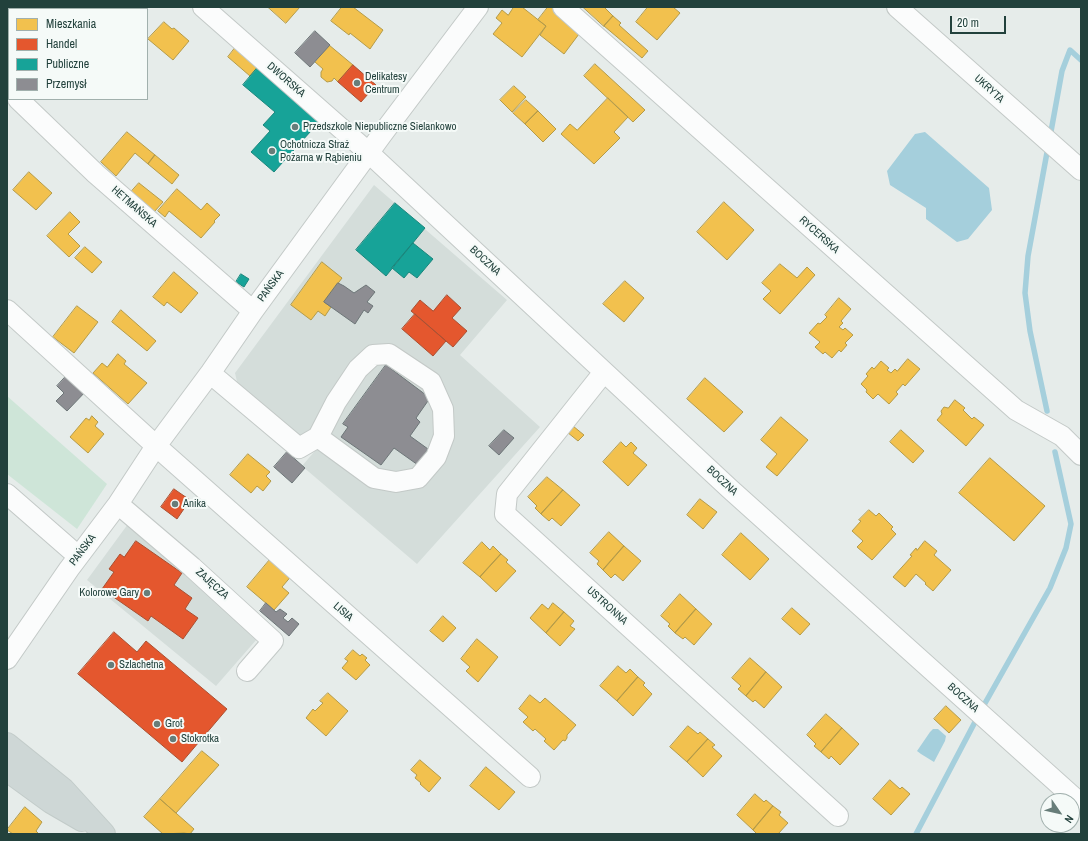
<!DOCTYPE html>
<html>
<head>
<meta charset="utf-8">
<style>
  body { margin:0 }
  #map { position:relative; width:1088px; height:841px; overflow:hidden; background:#e6ecea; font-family:"Archivo Narrow",sans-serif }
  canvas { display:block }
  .frame { position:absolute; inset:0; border:8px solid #22413c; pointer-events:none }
  .legend { position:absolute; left:8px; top:8px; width:140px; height:92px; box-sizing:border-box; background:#f5faf8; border:1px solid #a1b0ad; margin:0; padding:5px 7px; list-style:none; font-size:12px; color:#22413c }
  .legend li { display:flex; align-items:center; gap:8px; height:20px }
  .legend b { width:20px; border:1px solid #a1b0ad }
  .north { position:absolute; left:1040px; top:793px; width:40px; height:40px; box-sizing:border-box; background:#f5faf8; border:1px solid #a1b0ad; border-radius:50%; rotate:124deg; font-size:11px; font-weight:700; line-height:16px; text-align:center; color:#22413c }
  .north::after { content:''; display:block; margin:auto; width:14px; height:18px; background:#677d79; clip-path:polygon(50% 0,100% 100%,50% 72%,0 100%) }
  .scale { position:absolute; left:950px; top:16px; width:56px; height:18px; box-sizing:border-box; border:2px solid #22413c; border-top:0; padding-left:5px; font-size:12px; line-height:14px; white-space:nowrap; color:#22413c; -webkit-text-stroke:3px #f5faf8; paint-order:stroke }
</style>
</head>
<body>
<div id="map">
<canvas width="1088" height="841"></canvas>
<div class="frame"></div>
<ul class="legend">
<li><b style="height:11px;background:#f2c14e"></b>Mieszkania</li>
<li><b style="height:11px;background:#e4572e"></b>Handel</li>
<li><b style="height:11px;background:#17a398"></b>Publiczne</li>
<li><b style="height:11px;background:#8d8d92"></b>Przemysł</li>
</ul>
<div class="north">N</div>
<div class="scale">20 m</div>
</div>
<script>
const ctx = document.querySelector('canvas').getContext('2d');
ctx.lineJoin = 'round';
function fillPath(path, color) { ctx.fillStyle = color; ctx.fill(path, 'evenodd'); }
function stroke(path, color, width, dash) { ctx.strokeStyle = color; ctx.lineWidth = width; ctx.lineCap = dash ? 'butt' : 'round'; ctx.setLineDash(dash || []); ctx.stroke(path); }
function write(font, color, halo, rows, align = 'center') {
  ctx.font = font + ' "Archivo Narrow",sans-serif'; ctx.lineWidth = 4; ctx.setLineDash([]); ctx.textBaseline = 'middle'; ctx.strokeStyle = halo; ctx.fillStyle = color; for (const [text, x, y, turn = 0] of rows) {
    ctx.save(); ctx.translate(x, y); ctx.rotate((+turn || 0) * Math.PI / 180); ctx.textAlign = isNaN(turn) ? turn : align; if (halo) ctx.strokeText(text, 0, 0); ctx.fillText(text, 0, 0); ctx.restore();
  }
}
const built = new Path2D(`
  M374,185L507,300L460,355L540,427L417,564L302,466L320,445L298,436L238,386L235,373Z
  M128,524L257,639L216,686L87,580Z`);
const green = new Path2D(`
  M7,396L107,484L77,529L7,474Z`);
const water = new Path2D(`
  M925,132L989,188L992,210L968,239L957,242L926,219V208L890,185L887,171L915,134Z
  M933,729H938L946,736L945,741L934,762L921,754L917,751L930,732Z`);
const homes = new Path2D(`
  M268,7H300L286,23Z
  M342,7H353L383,30L370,49L350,33L349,35L331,21Z
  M514,7H522L546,26L522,57L493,34L502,23L496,18L502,10L508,15Z
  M548,7H552L582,30L564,54L540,35L546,26L538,20Z
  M583,7H604L613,16L604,26Z
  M648,7H673L680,13L657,40L636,22Z
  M613,16L621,23L619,25L648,51L642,58L604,26Z
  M164,22L172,29L174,28L189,41L173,60L148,39Z
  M329,45L353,65L338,82L334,78L332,81L327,82L321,77V72L323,69L315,62Z
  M235,48L258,67L250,76L228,57Z
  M595,64L645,110L633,122L584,76Z
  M514,86L526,97L512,112L500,100Z
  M608,98L628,117L614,132L620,138L594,164L561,134L570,124L577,130Z
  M526,100L538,111L525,124L513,113Z
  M538,111L556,129L543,142L525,124Z
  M127,132L155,155L148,164L135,153L116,176L101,162Z
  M155,155L179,175L172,184L148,164Z
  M29,172L52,193L36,210L13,190Z
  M139,183L163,202L154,212L131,192Z
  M177,189L201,210L207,203L220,215L214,221L215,222L201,238L169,211L165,217L158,211Z
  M724,202L754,230L727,260L697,232Z
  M70,212L80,222L68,234L80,246L69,257L47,236Z
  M85,247L102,262L92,273L75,258Z
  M322,262L342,278L324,302L331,307L325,316L318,311L311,320L291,305Z
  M780,264L797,278L807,267L815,275L780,314L763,299L771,291L762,283Z
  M174,272L198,293L181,313L167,302L164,306L153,297Z
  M625,281L644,298L624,322L603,304Z
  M839,298L851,309L841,321L843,323L839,327L843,330L845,328L853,335L845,343L847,345L841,352L839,350L832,358L825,352L823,354L815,347L820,342L809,333L818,323L820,324L827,317L825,315Z
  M77,306L98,322L74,353L53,337Z
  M121,310L156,341L147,351L112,322Z
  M118,354L126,361L124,364L147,383L128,404L93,373L102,363L107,367Z
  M908,359L920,369L905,386L903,384L896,392L898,394L889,404L878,394L873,399L866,392L867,390L861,384L868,376L866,374L872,367L874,369L881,361L889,368L887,370L891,373L895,369L897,371Z
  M705,378L743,412L724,432L687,399Z
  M955,400L965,408L963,410L972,419L974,417L984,425L966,446L937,420L942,414L941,411L944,407L948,408Z
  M92,416L98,422L95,426L104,434L88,453L70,437L86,418L89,420Z
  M781,417L808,440L777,476L766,467L777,454L761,440Z
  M573,426L584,435L578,441L567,432Z
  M901,430L924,451L913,463L890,442Z
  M621,442L626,447L631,442L637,448L633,453L647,465L628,486L603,462Z
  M248,454L270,472L266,476L271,481L263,491L257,486L251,493L230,475Z
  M990,458L1045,506L1014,541L959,493Z
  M547,477L563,490L541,514L535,508L537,506L528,497Z
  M563,490L580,505L561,526L552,518L549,521L541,514Z
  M700,499L717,512L703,529L687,515Z
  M869,510L876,516L879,513L893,527L891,529L896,534L872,560L857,547L863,541L852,531L861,521L859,520Z
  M609,532L624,546L603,570L597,564L599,561L590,553Z
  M741,533L769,559L750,580L722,555Z
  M925,541L937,551L934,555L951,570L933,591L925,584L926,583L916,574L905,587L893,577L912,556L910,555L916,548L917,550Z
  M482,542L490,550L493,546L501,554L480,577L463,563Z
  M624,546L641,561L623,581L615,574L611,578L603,570Z
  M501,554L508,560L506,562L516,571L496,592L480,577Z
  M273,556L293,574L282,587L289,593L274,610L247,587Z
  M680,594L696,609L675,633L668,626L670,624L661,616Z
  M553,603L564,612L546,633L530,618L542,604L548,609Z
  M792,608L810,624L800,635L782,619Z
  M696,609L712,624L694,645L685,637L683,639L675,633Z
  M564,612L574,621L570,626L575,629L560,646L546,633Z
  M443,616L456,628L443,642L430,631Z
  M477,639L498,657L478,682L466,671L470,667L461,659Z
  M353,650L360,656L362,654L367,658L365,660L370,665L356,680L342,668L348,661L345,659Z
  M750,658L766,672L746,696L738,689L741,686L732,678Z
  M618,666L626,673L630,669L638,677L617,701L600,686Z
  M766,672L782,687L764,708L755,700L753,702L746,696Z
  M638,677L645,683L643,685L652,694L633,716L617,701Z
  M328,693L348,711L326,736L306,718L313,709L315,711L323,703L320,701Z
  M530,695L540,703L545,698L576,725L567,735V738L565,741L563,740L554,750L544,741L546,739L535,729L533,731L523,722L528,717L519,709Z
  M946,706L961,720L949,733L934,719Z
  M826,714L842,728L821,752L814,746L816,744L807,735Z
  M688,726L698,734L700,732L708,739L687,762L670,747Z
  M842,728L859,744L840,765L831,756L829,759L821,752Z
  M708,739L715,745L712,747L722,756L703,777L687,762Z
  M202,751L219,765L176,813L160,799Z
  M420,760L441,778L429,792L420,784L421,783L415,778L417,775L411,770Z
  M486,767L515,792L499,810L470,786Z
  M890,780L900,789L902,787L910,794L891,815L873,799Z
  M755,794L764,802L766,800L773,806L753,830L737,815Z
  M160,799L194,829L190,834L184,833L163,834L144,817Z
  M773,806L781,812L779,815L788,823L778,834H757L753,830Z
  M25,807L42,822L36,831L39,834H13L7,830Z`);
const shops = new Path2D(`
  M353,65L376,85L361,102L338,82Z
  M447,295L461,308L452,318L467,331L453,347L411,311L420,300L433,311Z
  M415,314L446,341L433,356L402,329Z
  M174,489L190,500L177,519L161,507Z
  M136,541L182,573L174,585L192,598L185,609L198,618L183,639L151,616L148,621L102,589L114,572L109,569L120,554L124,557Z
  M114,632L137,652L146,641L227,709L182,762L78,674Z`);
const public = new Path2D(`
  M258,67L320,121L274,172L251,152L270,131L263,125L275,112L243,85Z
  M395,203L425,228L386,276L356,250Z
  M413,243L433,259L417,278L409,272L404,278L392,268Z
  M241,274L249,279L244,287L236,282Z`);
const industry = new Path2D(`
  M315,31L330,45L310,67L295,53Z
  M338,283L344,286L354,293L366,285L375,292L367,302L373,306L368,313L364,310L355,324L324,302Z
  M386,365L430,398L416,418L420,422L410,436L428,449L418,465L394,448L381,465L341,437L348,427L343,424Z
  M70,372L88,389L67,411L56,401L64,393L57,386Z
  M504,430L514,438L499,455L489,446Z
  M287,452L305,468L292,483L274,467Z
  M266,603L276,612L280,609L287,614L283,618L288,622L292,618L299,624L289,636L260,611Z`);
const stream = new Path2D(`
  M1050,137L1062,71L1070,50L1081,60
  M1047,411L1030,331L1025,293L1028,256L1048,147
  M984,705L1050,588L1066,548L1071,524L1055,452
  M916,834L975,722`);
const minor = new Path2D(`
  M203,7L369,153L730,489L1081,804
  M563,7L1016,410L1062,436L1081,455
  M897,7L1081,170
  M18,99L96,174L253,311
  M7,310L165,454L530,777
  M211,372L217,379L299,448L318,437L374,478L396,482L418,478L436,457L444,436L443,409L431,382L389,354L373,355L358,369L336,402L318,437
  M604,372L507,494L505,514L838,816
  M7,494L78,556
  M118,504L192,567L273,641L247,671
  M7,659L69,569L118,504L156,446L211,372L253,311L383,133L478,7`);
const major = new Path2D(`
  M7,744L63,789L104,834
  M7,770L51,802L82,820`);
const markers = [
  [357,83,4,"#677d79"],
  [295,127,4,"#677d79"],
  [272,151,4,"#677d79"],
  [175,504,4,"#677d79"],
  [147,593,4,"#677d79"],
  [111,665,4,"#677d79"],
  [157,724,4,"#677d79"],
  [173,739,4,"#677d79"]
];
const poiNames = [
  ["Delikatesy",365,77],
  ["Centrum",365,90],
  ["Przedszkole Niepubliczne Sielankowo",303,127],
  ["Ochotnicza Straż",280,145],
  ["Pożarna w Rąbieniu",280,158],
  ["Anika",183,504],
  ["Kolorowe Gary",139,593,"right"],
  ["Szlachetna",119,665],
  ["Grot",165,724],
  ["Stokrotka",181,739]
];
const streetNames = [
  ["DWORSKA",286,80,41],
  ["UKRYTA",989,89,42],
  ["HETMAŃSKA",134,207,41],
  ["RYCERSKA",819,235,42],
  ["BOCZNA",485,261,43],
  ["PAŃSKA",271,286,-54],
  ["BOCZNA",722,481,43],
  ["PAŃSKA",83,550,-53],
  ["ZAJĘCZA",212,584,42],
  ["USTRONNA",607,606,42],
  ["LISIA",343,612,41],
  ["BOCZNA",963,698,42]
];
fillPath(built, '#d4ddda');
fillPath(green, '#cee5d8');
fillPath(water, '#a5cfdc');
fillPath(homes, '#f2c14e');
stroke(homes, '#b49b49', 1);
fillPath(shops, '#e4572e');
stroke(shops, '#aa5032', 1);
fillPath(public, '#17a398');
stroke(public, '#1a867c', 1);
fillPath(industry, '#8d8d92');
stroke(industry, '#6d7678', 1);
stroke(stream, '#a5cfdc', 5.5);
stroke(minor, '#c3c9c7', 22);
stroke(major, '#c2cbc9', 24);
stroke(minor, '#fbfcfc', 20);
stroke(major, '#ced7d6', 22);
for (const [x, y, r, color] of markers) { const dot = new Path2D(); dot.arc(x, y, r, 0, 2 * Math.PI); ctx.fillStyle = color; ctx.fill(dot); stroke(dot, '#f5faf8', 1.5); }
write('11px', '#22413c', '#f5faf8', poiNames, 'left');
write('11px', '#22413c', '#f5faf8', streetNames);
</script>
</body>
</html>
